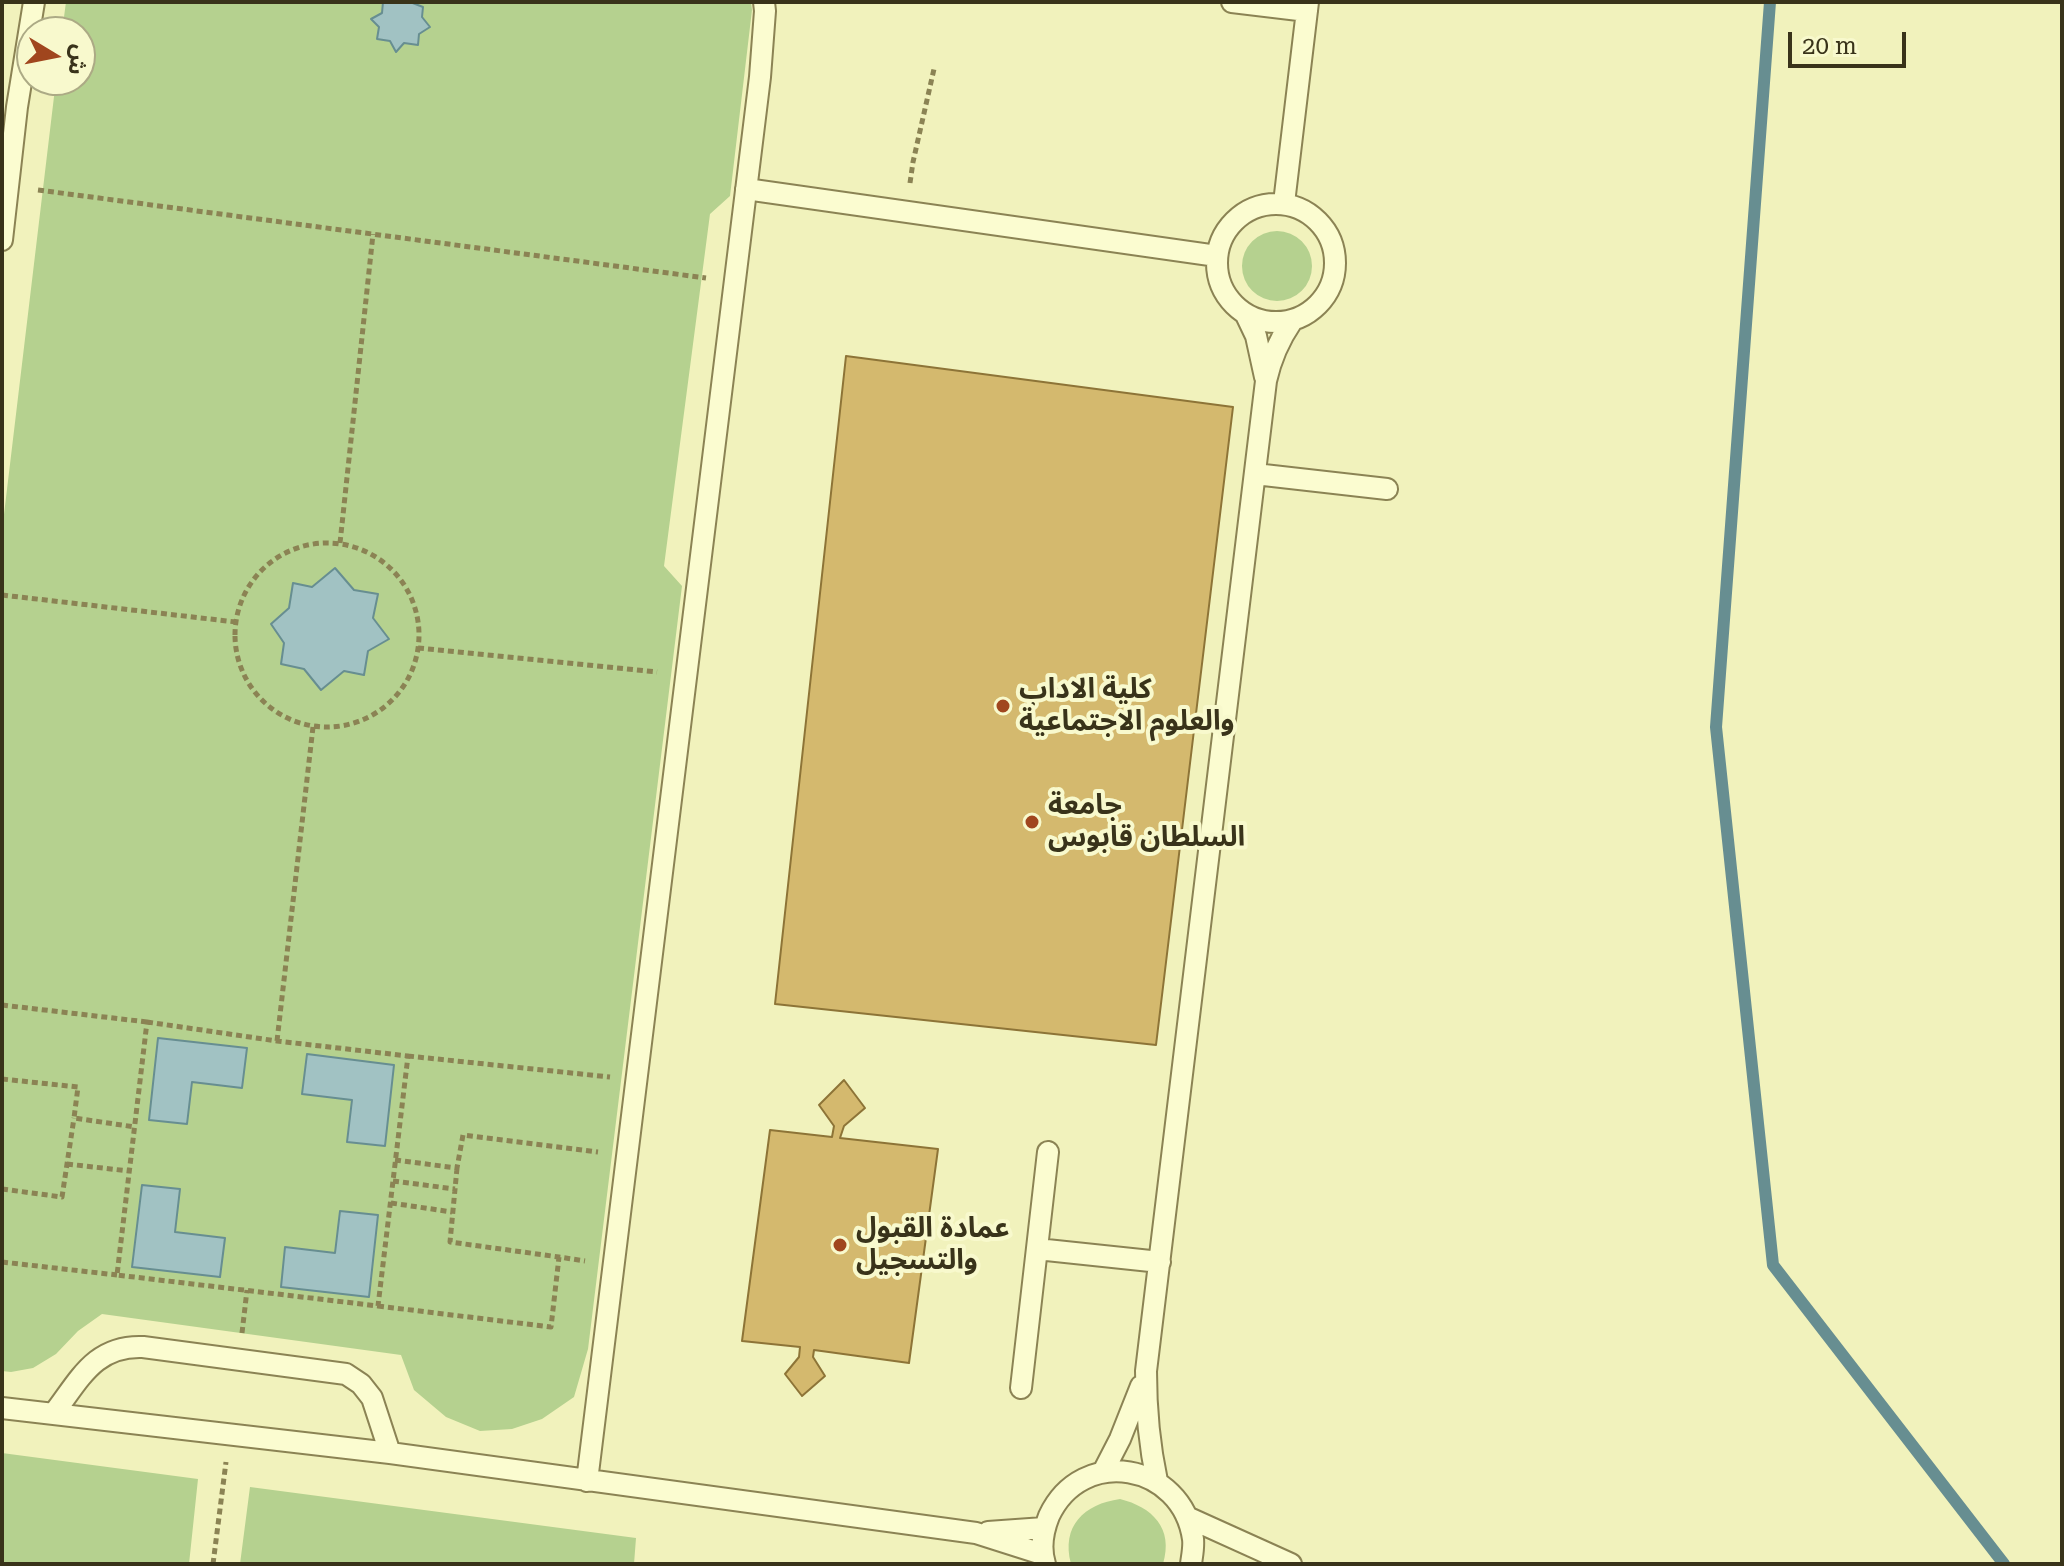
<!DOCTYPE html>
<html>
<head>
<meta charset="utf-8">
<style>
  body { margin:0 }
  #map { position:relative; width:2064px; height:1566px; overflow:hidden; background:#f1f2bc; font-family:"Roboto Serif","Noto Sans Arabic",serif }
  canvas { display:block }
  .frame { position:absolute; inset:0; border:4px solid #39331a; pointer-events:none }
  .north { position:absolute; left:16px; top:16px; width:80px; height:80px; box-sizing:border-box; background:#f8f9cd; border:2px solid #acaa85; border-radius:50%; rotate:100deg; font-size:22px; font-weight:700; line-height:32px; text-align:center; color:#39331a }
  .north::after { content:''; display:block; margin:auto; width:28px; height:36px; background:#a0461e; clip-path:polygon(50% 0,100% 100%,50% 72%,0 100%) }
  .scale { position:absolute; left:1788px; top:32px; width:118px; height:36px; box-sizing:border-box; border:4px solid #39331a; border-top:0; padding-left:10px; font-size:24px; line-height:28px; white-space:nowrap; color:#39331a; -webkit-text-stroke:6px #f8f9cd; paint-order:stroke }
</style>
</head>
<body>
<div id="map">
<canvas width="2064" height="1566"></canvas>
<div class="frame"></div>
<div class="north">ش</div>
<div class="scale">20 m</div>
</div>
<script>
const ctx = document.querySelector('canvas').getContext('2d');
ctx.lineJoin = 'round';
function fillPath(path, color) { ctx.fillStyle = color; ctx.fill(path, 'evenodd'); }
function stroke(path, color, width, dash) { ctx.strokeStyle = color; ctx.lineWidth = width; ctx.lineCap = dash ? 'butt' : 'round'; ctx.setLineDash(dash || []); ctx.stroke(path); }
function write(font, color, halo, rows, align = 'center') {
  ctx.font = font + ' "Roboto Serif","Noto Sans Arabic",serif'; ctx.lineWidth = 8; ctx.setLineDash([]); ctx.textBaseline = 'middle'; ctx.strokeStyle = halo; ctx.fillStyle = color; for (const [text, x, y, turn = 0] of rows) {
    ctx.save(); ctx.translate(x, y); ctx.rotate((+turn || 0) * Math.PI / 180); ctx.textAlign = isNaN(turn) ? turn : align; if (halo) ctx.strokeText(text, 0, 0); ctx.fillText(text, 0, 0); ctx.restore();
  }
}
const green = new Path2D(`
  M66,2H751L752,10L730,196L710,214L664,566L682,586L588,1349L574,1397L542,1419L512,1429L480,1431L446,1417L414,1390L401,1355L102,1314L78,1331L56,1354L33,1368L11,1372L2,1371V531L56,80H80V32H62Z
  M1242 266a35 35 0 1 1 70 0a35 35 0 1 1-70 0Z
  M2,1453L198,1479L189,1564H2Z
  M250,1487L636,1538L634,1564H240Z
  M1120,1499C1152,1507 1174,1528 1163,1564H1071C1061,1526 1084,1504 1120,1499Z`);
const water = new Path2D(`
  M383,2H410L423,7L422,17L430,27L419,34L418,45L404,43L396,52L390,41L377,39L379,27L371,19L382,13Z
  M335,568L354,590L378,594L373,618L389,639L368,651L364,675L344,671L321,690L304,669L281,664L284,643L271,624L289,608L293,583L312,587Z
  M158,1038L247,1048L242,1088L192,1082L187,1124L149,1120Z
  M307,1054L394,1065L385,1146L347,1142L352,1100L302,1094Z
  M142,1185L180,1189L175,1232L225,1238L220,1277L132,1267Z
  M340,1211L378,1215L369,1297L281,1287L285,1247L335,1253Z`);
const stream = new Path2D(`
  M1770,2L1716,727L1773,1265L2004,1564`);
const building = new Path2D(`
  M846,356L1233,407L1156,1045L775,1004Z
  M844,1080L865,1108L844,1126L840,1138L938,1149L909,1363L814,1350L813,1357L825,1376L802,1396L785,1374L799,1357L800,1347L742,1341L770,1130L832,1137L834,1126L819,1105Z`);
const path = new Path2D(`
  M910,183L913,162L934,69
  M38,190L706,278
  M235 635a92 92 0 1 1 184 0a92 92 0 1 1-184 0Z
  M340,543L373,234
  M2,595L236,622
  M418,648L657,672
  M2,1005L147,1022
  M147,1022L277,1041L408,1056L378,1306L117,1275Z
  M277,1041L313,727
  M408,1056L610,1077
  M2,1079L78,1087L74,1118L135,1127
  M395,1160L457,1168L463,1135L598,1152
  M67,1164L129,1171
  M457,1168L450,1242L559,1257
  M393,1181L455,1189
  M2,1189L62,1197L74,1118
  M391,1203L452,1212
  M2,1262L117,1275
  M378,1306L551,1327L559,1257L585,1261
  M242,1333L247,1290
  M213,1564L226,1462`);
const lane = new Path2D(`
  M1232,2L1307,11
  M746,189L1217,256
  M1284,203L1308,2
  M1217 263a59 59 0 1 1 118 0a59 59 0 1 1-118 0Z
  M2,240L17,107L34,2
  M1246,315L1256,336L1265,377
  M1255,474L1387,489
  M1037,1249L1160,1262
  M1021,1388L1048,1152
  M2,1408L390,1453L976,1533L1042,1554
  M54,1413C80,1379 95,1345 143,1347L346,1374L361,1384L372,1398L390,1453
  M1103,1472L1120,1439L1141,1386
  M587,1481L760,77L765,11L764,2
  M1157,1481C1149,1444 1146,1409 1146,1371L1266,381C1271,358 1279,340 1292,321
  M1187,1517L1291,1564
  M988,1532L1044,1528
  M1045,1564C1040,1548 1043,1531 1049,1516C1082,1445 1182,1463 1193,1539C1194,1547 1192,1556 1191,1564`);
const markers = [
  [1003,706,8,"#a0461e"],
  [1032,822,8,"#a0461e"],
  [840,1245,8,"#a0461e"]
];
const poiNames = [
  ["كلية الاداب",1019,690],
  ["والعلوم الاجتماعية",1019,722],
  ["جامعة",1048,806],
  ["السلطان قابوس",1048,838],
  ["عمادة القبول",856,1229],
  ["والتسجيل",856,1261]
];
fillPath(green, '#b5d18f');
fillPath(water, '#a1c2c3');
stroke(water, '#678e91', 2);
stroke(stream, '#678e91', 12);
fillPath(building, '#d4b96e');
stroke(building, '#8d7437', 2);
stroke(lane, '#8b8354', 24);
stroke(path, '#8b8354', 5, [6, 4]);
stroke(lane, '#fbfcd0', 20);
for (const [x, y, r, color] of markers) { const dot = new Path2D(); dot.arc(x, y, r, 0, 2 * Math.PI); ctx.fillStyle = color; ctx.fill(dot); stroke(dot, '#f8f9cd', 3); }
write('bold 28px', '#39331a', '#f8f9cd', poiNames, 'left');
</script>
</body>
</html>
